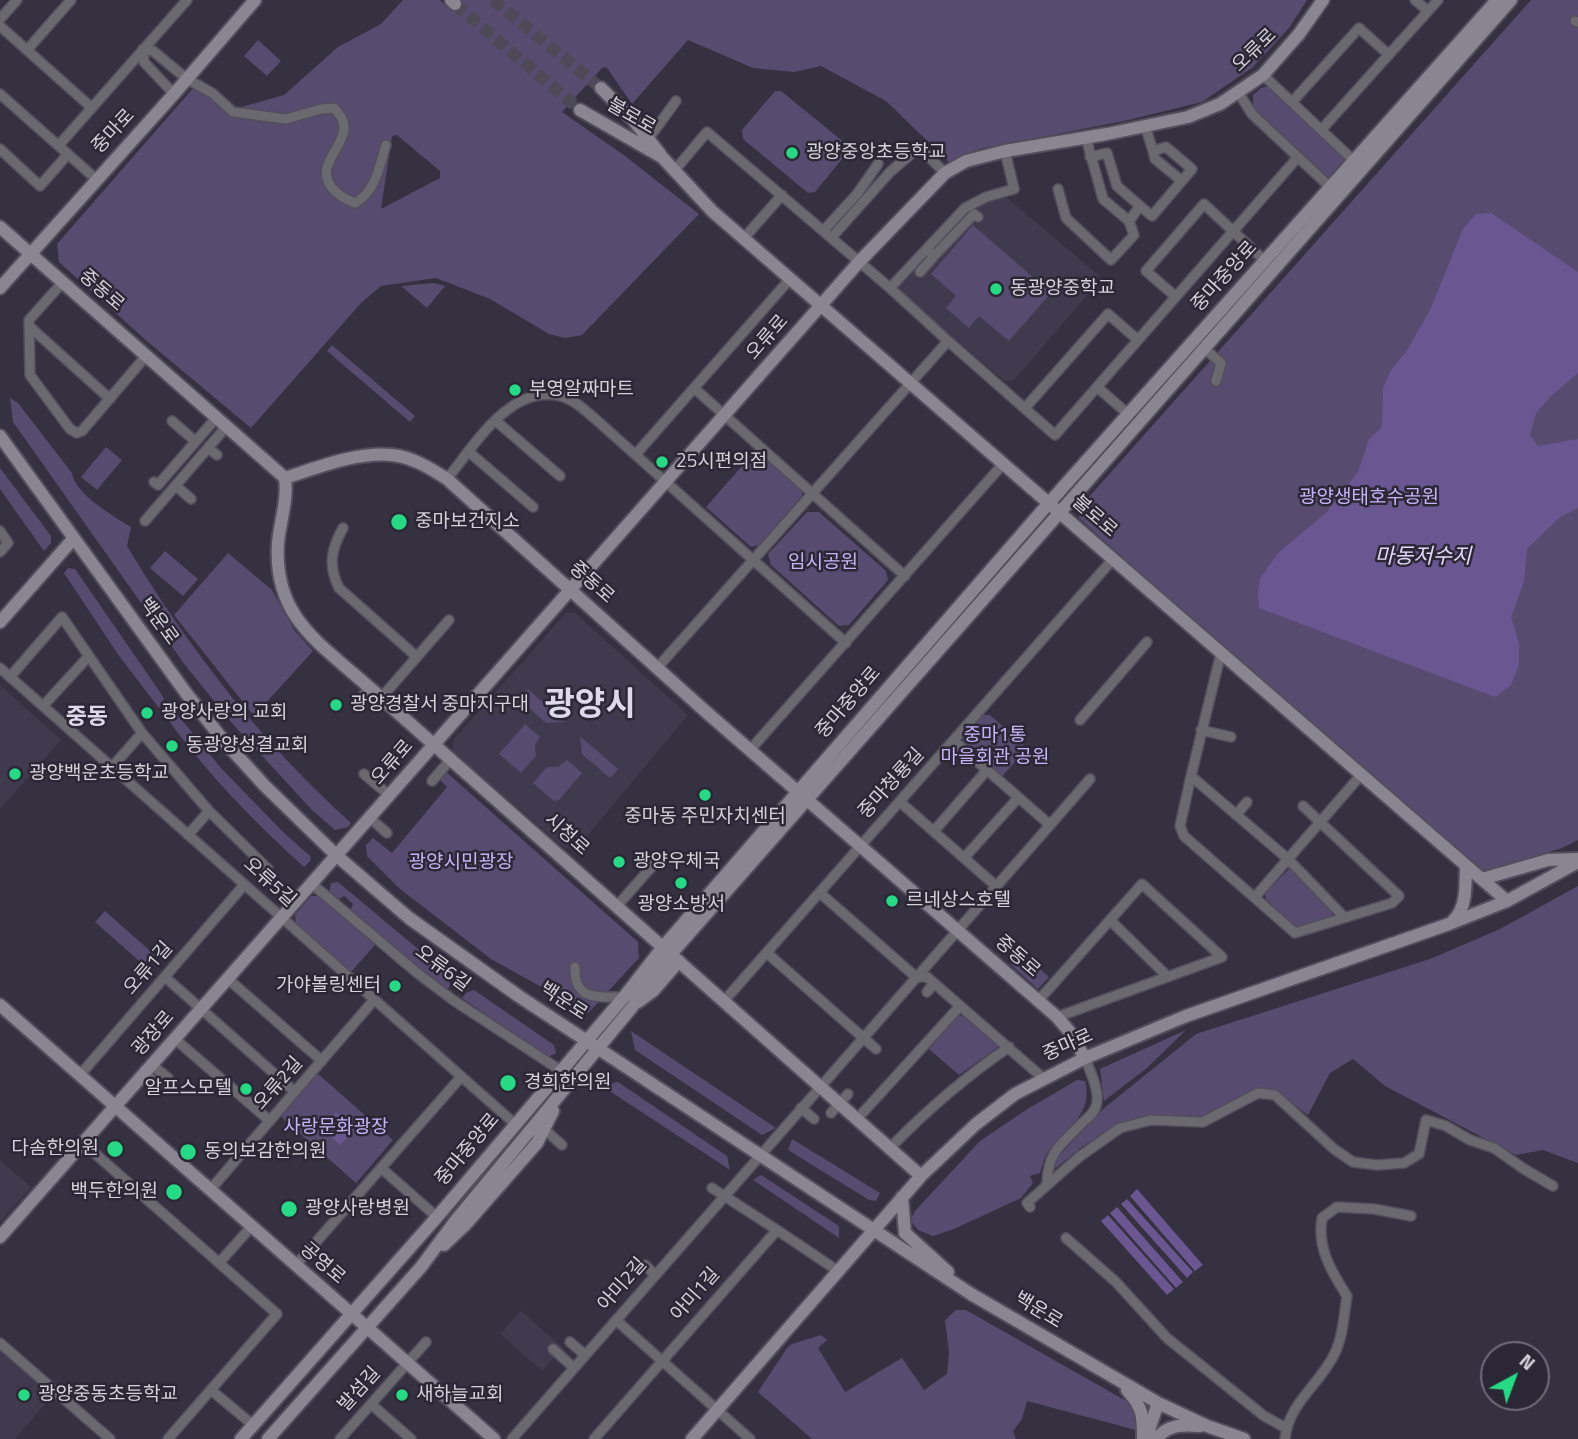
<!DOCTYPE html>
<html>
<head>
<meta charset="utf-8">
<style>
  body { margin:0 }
  #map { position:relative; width:1578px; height:1439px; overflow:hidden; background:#363140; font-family:"Titillium Web",sans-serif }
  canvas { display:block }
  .north { position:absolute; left:1480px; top:1341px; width:70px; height:70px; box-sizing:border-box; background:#2c2735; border:2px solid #6f6b77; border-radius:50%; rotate:41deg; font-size:19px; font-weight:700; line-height:28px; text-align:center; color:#d4d1da }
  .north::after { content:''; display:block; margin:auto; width:24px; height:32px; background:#27d885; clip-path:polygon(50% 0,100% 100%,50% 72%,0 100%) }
</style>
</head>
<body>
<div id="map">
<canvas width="1578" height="1439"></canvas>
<div class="north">N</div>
</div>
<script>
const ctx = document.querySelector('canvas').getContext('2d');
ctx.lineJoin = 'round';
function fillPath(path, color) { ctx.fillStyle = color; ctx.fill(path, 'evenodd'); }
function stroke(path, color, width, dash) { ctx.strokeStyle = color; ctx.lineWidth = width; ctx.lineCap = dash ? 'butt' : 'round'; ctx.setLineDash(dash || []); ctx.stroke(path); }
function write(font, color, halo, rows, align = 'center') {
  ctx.font = font + ' "Titillium Web","Noto Sans KR",sans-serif'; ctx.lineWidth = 5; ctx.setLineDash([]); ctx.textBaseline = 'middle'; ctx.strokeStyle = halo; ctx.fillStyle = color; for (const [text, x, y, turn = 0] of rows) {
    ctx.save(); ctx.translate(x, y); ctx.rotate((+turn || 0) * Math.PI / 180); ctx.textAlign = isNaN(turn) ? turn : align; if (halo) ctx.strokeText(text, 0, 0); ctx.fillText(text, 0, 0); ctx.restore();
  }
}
const built = new Path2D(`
  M1005,196L1102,278L1014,380L1005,381L899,292V286L956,222L982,203Z
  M574,612L688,715L578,847L565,848L452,751L454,739L566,613Z
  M0,685L61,740L0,809Z
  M0,1160L31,1187L0,1222Z
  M521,1311L563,1348L542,1371L500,1334Z
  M0,1349L48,1391L49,1399L15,1439H0Z`);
const green = new Path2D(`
  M403,0H440L446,7L452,0H1307L1289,28L1253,67L1202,102L1124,121L979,149L949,162L886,101L821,66L794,72L753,68L688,40L632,104L607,68L603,67L562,112L625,156L699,214L582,335L565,338L549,334L490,299L436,278L381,286L361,303L251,428L148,342L59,262L57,244L201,79L234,109L284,95L338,47L381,24ZM397,135L440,171V178L381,209L392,136Z
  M1531,0H1578V840L1562,848L1475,874L1079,518L1080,507Z
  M258,40L281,61L267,76L244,56Z
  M1268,86L1351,159L1329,185L1253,108V95L1261,88Z
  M775,91H781L851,148L815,192L808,193L743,139L742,130Z
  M973,225L1051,293L1009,341L979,316L969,328L946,308L956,296L931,274Z
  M434,283L445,286L427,308L401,286Z
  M332,345L415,416L410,422L327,351Z
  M10,398L18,403L72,473C75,494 113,516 131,527L127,546C189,649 262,743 351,823L348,827L335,830L312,810L231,722L185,665L13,422Z
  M106,447L122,460L97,490L81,477Z
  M757,449L802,488V496L759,545L751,547L706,507Z
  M0,468L51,536V543L44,551L0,489Z
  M807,512H819L886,571L888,580L849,625L839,626L771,565L768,554Z
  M165,551L198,579L183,596L150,568Z
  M228,553L272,590L294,630L313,651L254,716L174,615Z
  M68,568L75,569L160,692L164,699L159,708L119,656L64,573Z
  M528,689L564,722L546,723L519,699Z
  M176,713L221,768L282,831L310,856L311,860L304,867C254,822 208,774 168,720Z
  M983,715H990L1027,748L1001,778L964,745L963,737Z
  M525,724L540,737L535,744L536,756L521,773L499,754Z
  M580,736L618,769L610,778L582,754Z
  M567,760L582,773L559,800L554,801L533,783L547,767H558Z
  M445,771L638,942L639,958L588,1013L491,959L400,889L367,856L366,845L373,838L392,853L447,787L438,778Z
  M1289,869H1294L1333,909L1332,916L1297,928L1266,900L1265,893Z
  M338,882L448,974L450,986L445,991L350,911L353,904L344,896L338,900L329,893L331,883Z
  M1578,886V1163L1543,1150L1516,1155L1385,1086L1353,1059L1330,1073L1308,1115L1276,1091L1256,1089L1202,1120L1119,1124L1083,1146L1051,1172L1053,1162L1103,1109L1196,1034L1430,959L1500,929Z
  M311,896H319L375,945L351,972L296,925L295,915Z
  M105,911L156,956L146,967L95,922Z
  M1021,952L1049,977L1038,989L1010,964Z
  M474,990L554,1045L556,1053L548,1057L462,998L466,993Z
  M959,1015C973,1020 992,1034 998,1047L959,1075L929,1049Z
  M1186,1030L1147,1068L1104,1101L1100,1069Z
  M631,1031L776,1128L762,1135L635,1050Z
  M316,1072L393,1140L356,1183L279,1115Z
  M1077,1080L1085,1081C1094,1114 1066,1128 1048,1152C1044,1158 1042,1166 1040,1173L1030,1176L1033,1183L1021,1198L954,1229L933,1236L918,1230L910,1220L915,1211L980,1141L1026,1110Z
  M618,1082L727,1156L730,1170L605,1088L609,1084Z
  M792,1139L880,1193L876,1201L869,1200L788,1150Z
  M761,1175L839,1226V1238L753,1180Z
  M956,1310H966L1135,1406L1138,1423L1136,1430L1027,1401L1022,1419L1013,1431L1016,1439H812L758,1392L787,1348L792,1344L821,1335L827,1340L818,1348L845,1392L902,1358L924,1390L947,1374L949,1353L945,1320Z`);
const water = new Path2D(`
  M1491,213L1578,272V373L1551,396L1536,413L1530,435L1538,446L1578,439V508L1559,518L1527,549L1524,582L1511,617L1519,644V665L1511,685L1495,697L1259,608L1258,592L1260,578L1279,552L1326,513L1358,472L1369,439L1382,427L1383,388L1391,370L1406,352L1430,310L1463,229L1476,214Z
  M336,1112L355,1129L340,1145L321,1129Z
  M1137,1189L1203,1265L1195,1271L1130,1196Z
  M1127,1199L1193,1272L1187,1278L1121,1204Z
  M1117,1207L1183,1282L1176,1288L1110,1213Z
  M1108,1215L1174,1289L1167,1295L1101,1221Z`);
const secondaryTunnel = new Path2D(`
  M493,0L601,88
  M455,4L580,110`);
const street = new Path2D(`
  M1415,0L1428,11
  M0,19L17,0
  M1575,21L1578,22
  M0,26L92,108
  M27,50L71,0
  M1263,75L1354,161
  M1238,92L1252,114L1330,187
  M0,94L96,179
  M174,94L144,62L143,49L153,51L187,79L212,93L233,112L286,119L321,109L334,108C366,139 309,158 332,188C339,196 346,200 355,203C376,191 379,167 386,145
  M1293,101L1359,28L1389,55
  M1322,129L1438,0
  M649,138L676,101
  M1086,138L1103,199L1129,221L1140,206L1117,186L1107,153L1090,157
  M59,145L187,0
  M0,149L40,186L68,154
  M1153,151L1155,159L1182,181
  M675,170L707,132L890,288L965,208L986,197L1014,189L1005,151
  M1058,189L1066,218L1111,260L1134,235L1129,221
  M1140,206L1152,216L1192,169L1166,147L1153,151L1145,126
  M824,230L857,194L878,164
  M832,237L890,172L919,147L945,173
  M744,238L782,195
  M934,256L974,214L978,217
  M920,272L934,256L930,252
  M62,283L29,320L30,375L70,429L77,433L82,431L146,356
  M1176,297L1146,271L1204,204L1265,261
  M29,326L110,399
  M948,341L1055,435L1298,157
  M1204,348L1221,363L1216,381
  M1097,387L1128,414
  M694,388L905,576
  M1025,408L1108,314L1138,340
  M172,421L195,441
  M496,421L560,476
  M208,448L217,455
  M469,452L533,507
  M636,454L790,279
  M447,479C474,446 510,384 560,396C576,400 589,414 601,424L846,643
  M154,482L158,485L216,418
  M176,486L191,499
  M145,521L226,427
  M343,528C331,549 328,566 339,588L417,657
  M0,531L8,543L0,552
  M1221,653L1191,776L1180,826L1184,836L1295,933L1392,903L1399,896L1303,806
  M0,668L515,1124
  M657,668L948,341L890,288
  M10,677L62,617L142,733L209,811L268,869
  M381,698L449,620
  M358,701L370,688
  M43,706L88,657
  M1080,720L1147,642
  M1201,730L1231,737
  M750,750L1003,464
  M112,767L142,733
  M364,774L390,796
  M1191,776L1288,859L1343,916
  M432,781L451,759
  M900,802L996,886
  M1236,815L1247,802
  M370,818L387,833
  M1050,825L1090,779
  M934,831L987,770
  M188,835L209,811
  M964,858L1018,798
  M312,884L416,972L453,1000L560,1070
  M820,893L916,977H927L1043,1078
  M1255,897L1361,775
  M617,906L655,863
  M1110,920L1168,977
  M767,953L876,1049
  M575,967C574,1001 598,997 624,997
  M165,977L295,1092
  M228,979L322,1061
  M927,992L934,983
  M724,1001L1113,559
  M1038,1001L1142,884L1222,957L1057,1017
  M175,1039L270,1121
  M152,1065L168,1078
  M145,1073L160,1087
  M80,1075L244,885
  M801,1108L814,1119
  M831,1113L848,1094
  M857,1119L960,1006
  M544,1129L562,1145
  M83,1143L277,1314L168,1439
  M890,1148C927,1110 965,1077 1009,1047
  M381,1168L437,1217
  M1047,1183C1048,1151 1061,1145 1082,1123C1087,1119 1094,1113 1096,1106C1101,1093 1090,1071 1085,1058
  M712,1188L777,1230
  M210,1190L374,1000
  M1030,1207L1027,1203L1079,1157L1120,1128L1151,1120L1203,1122L1258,1093L1275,1095L1334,1149L1353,1162L1377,1165L1404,1163L1419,1154L1426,1120L1446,1126L1470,1140L1494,1148L1524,1169L1553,1186
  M1066,1238L1116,1282L1167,1338L1264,1416L1286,1428
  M219,1263L251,1227
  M645,1265L655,1275
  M295,1266L461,1077
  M616,1320L750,1439
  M570,1342L585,1355
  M0,1343L110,1439
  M553,1349L574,1368
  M211,1390L253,1425
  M371,1404L411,1439
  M340,1439L426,1342
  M512,1439L1050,825L954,741
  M594,1439L777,1230L838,1271
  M1285,1439C1288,1404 1319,1385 1334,1355C1343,1337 1344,1315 1347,1296C1331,1271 1317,1248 1322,1218L1337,1207L1374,1209L1411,1216`);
const secondary = new Path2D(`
  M451,0L455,4
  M601,88L634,121L660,154
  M580,110L662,157L712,211L1507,901
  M0,227L285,478C316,468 359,451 392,455C412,457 430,468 447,479L705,711L1057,1017L1069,1031L1085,1058
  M0,288L174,94L255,0
  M0,436L186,693L223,740L264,785L337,856L409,918L520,997L971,1294L1158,1403L1207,1426L1244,1439
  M285,478C288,500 280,521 278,543C273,618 320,643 370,688L921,1176
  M0,622L74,538
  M1477,875L1482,879L1548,860L1577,859
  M1453,921C1468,906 1465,885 1466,866
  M638,1002L653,991L679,961
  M0,1005L494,1439
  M902,1197L905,1233L948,1272
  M0,1237L859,262L945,173L966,161L1005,151L1107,134L1188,117L1220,104L1263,75L1299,34L1323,0
  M444,1245L465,1225L537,1143L553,1111
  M1127,1390C1143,1408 1143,1415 1143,1439
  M1147,1436L1158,1403
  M241,1439L437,1217L624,997L663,947L1049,503L1497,0
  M268,1439L421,1267L456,1220L633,1006L645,985L671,954L1511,0
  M692,1439L921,1176L976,1124L1015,1094L1085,1058L1186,1016L1449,924L1507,901L1578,862
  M1156,1439C1168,1424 1182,1425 1200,1426`);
const markers = [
  [792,153,7,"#27d885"],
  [996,289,7,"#27d885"],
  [515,390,7,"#27d885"],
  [662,462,7,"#27d885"],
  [399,522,9,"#27d885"],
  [336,705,7,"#27d885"],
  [147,713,7,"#27d885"],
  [172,746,7,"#27d885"],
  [15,774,7,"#27d885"],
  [705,795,7,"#27d885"],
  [619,862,7,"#27d885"],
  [681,883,7,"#27d885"],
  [892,901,7,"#27d885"],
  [395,986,7,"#27d885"],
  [508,1083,9,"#27d885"],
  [246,1089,7,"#27d885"],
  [115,1149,9,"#27d885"],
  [188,1152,9,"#27d885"],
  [174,1192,9,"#27d885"],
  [289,1209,9,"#27d885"],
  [24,1395,7,"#27d885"],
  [402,1395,7,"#27d885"]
];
const streetNames = [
  ["오류로",1255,51,-44],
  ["불로로",631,117,30],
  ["중마로",114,132,-47],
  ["중마중앙로",1225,277,-48],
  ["중동로",101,291,41],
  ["오류로",768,338,-49],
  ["불로로",1094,517,41],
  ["중동로",591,583,42],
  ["백운로",158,622,54],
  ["중마중앙로",849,703,-49],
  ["오류로",393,763,-49],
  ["중마청룡길",892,784,-48],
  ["시청로",566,835,42],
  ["오류5길",269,883,42],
  ["중동로",1017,957,41],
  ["오류1길",149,969,-49],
  ["오류6길",442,969,37],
  ["백운로",563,1002,33],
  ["광장로",154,1034,-49],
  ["중마로",1068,1046,-24],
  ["오류2길",279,1084,-49],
  ["중마중앙로",468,1150,-50],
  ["공영로",322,1264,41],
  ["아미2길",623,1285,-49],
  ["아미1길",696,1295,-49],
  ["백운로",1038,1311,31],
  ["발섬길",360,1390,-48]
];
const poiNames = [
  ["광양중앙초등학교",806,153],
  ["동광양중학교",1010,289],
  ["부영알짜마트",529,390],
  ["25시편의점",676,462],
  ["중마보건지소",415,522],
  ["광양경찰서 중마지구대",350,705],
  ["광양사랑의 교회",161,713],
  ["동광양성결교회",186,746],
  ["광양백운초등학교",29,774],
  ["중마동 주민자치센터",705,817,"center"],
  ["광양우체국",633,862],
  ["르네상스호텔",906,901],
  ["광양소방서",681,905,"center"],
  ["가야볼링센터",381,986,"right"],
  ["경희한의원",524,1083],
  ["알프스모텔",232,1089,"right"],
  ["다솜한의원",99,1149,"right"],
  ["동의보감한의원",204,1152],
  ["백두한의원",158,1192,"right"],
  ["광양사랑병원",305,1209],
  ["광양중동초등학교",38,1395],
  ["새하늘교회",416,1395]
];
const parkNames = [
  ["광양생태호수공원",1369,498],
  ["임시공원",823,563],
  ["중마1통",995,736],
  ["마을회관 공원",995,758],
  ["광양시민광장",461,863],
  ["사랑문화광장",336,1128]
];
const waterNames = [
  ["마동저수지",1423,558]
];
const quarterNames = [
  ["중동",87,718]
];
const townNames = [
  ["광양시",590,707]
];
fillPath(built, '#403a4e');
fillPath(green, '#574b70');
fillPath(water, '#6a5691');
stroke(secondaryTunnel, '#4e4957', 12, [12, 6]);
stroke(street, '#524e5c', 12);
stroke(secondary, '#524e5c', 16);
stroke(street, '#6b6970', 9);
stroke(secondary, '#898692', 12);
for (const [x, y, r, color] of markers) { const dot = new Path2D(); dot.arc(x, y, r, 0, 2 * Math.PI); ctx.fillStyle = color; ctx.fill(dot); stroke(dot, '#2c2735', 2.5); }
write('19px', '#d4d1da', '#2c2735', streetNames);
write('19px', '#d4d1da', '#2c2735', poiNames, 'left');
write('19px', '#c7b2f8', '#2c2735', parkNames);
write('italic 21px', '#e1d7fb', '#2c2735', waterNames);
write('bold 23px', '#ddd8eb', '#2c2735', quarterNames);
write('bold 33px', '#ddd8eb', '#2c2735', townNames);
</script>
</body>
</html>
